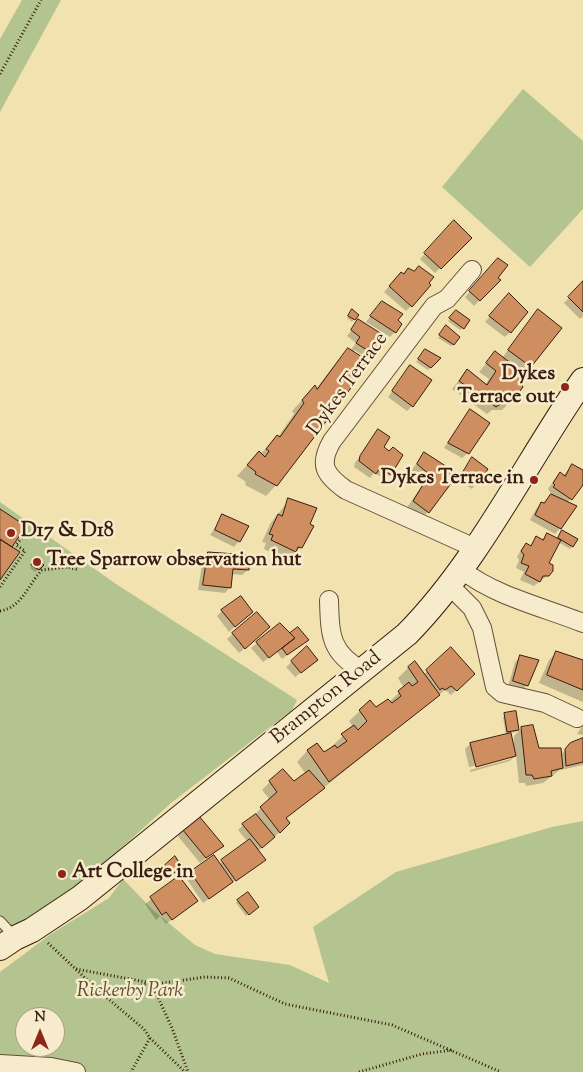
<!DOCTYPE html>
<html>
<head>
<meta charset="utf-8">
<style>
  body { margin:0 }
  #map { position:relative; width:583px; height:1072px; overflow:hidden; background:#f1e2b0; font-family:"Sorts Mill Goudy",serif }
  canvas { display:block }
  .north { position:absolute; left:15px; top:1007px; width:50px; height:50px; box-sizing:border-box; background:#f6eccc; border:1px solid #ab9981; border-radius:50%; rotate:0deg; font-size:14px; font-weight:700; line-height:20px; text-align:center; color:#3a1c11 }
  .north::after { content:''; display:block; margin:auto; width:18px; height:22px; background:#8f2418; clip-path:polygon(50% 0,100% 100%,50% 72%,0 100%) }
</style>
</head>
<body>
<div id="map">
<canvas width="583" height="1072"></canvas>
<div class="north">N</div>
</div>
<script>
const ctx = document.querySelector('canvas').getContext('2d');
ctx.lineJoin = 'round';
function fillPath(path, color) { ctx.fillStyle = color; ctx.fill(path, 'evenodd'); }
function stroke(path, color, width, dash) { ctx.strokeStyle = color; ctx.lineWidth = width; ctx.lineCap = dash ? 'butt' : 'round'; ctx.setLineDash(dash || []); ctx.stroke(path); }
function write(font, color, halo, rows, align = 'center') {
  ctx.font = font + ' "Sorts Mill Goudy",serif'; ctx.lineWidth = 5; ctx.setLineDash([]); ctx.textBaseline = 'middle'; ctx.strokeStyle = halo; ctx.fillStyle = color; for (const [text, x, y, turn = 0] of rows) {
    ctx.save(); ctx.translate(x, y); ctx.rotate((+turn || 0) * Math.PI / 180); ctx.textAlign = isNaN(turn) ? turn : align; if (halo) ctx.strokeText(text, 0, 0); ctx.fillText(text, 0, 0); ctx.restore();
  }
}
const green = new Path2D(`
  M22,0H61L0,112V39Z
  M523,89L583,141V209L530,267L442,187Z
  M0,502L116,584L297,700L292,710L171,803L74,891L0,940Z
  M583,821V1072H0V972L51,934L109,898L123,879L152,909L195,945L215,954L290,965L329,983L313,927L396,872L552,827ZM25,1017H55V1047H25Z`);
const shadow = new Path2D(`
  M454,222L470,238L435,273L420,259Z
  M493,265L499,280L474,306L465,297Z
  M409,269L411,306L406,311L384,292L396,279Z
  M583,283V316L580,319L564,303Z
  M509,295L518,302L510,332L505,337L485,322Z
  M377,308L396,320L395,332L390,337L366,322Z
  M538,310L530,366L522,374L511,401L502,410H492L487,414L452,389L467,370L485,385L489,379L479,372L495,353L502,358Z
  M456,312L463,328L460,330L448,321Z
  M350,313L354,319L352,322L347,318Z
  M359,321L383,337L364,356L354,350L276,485L266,496L245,485L246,482L237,476L259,452L260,454L278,437L294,414L292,411L314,387L316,389L338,360L349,350L350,351L356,343L347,336Z
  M444,329L453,344L451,346L438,338Z
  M423,353L439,359L428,370L416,362Z
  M411,366L412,406L407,411L388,397Z
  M470,411L468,453L462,458L444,448Z
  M378,431L390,474L385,479L374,473L370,478L354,467L355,463Z
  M424,454L457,475L421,520L406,509L423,484L410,472Z
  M472,459L487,469L472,489L458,480Z
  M572,465L583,472V483L567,503L560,528L555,534L530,520L536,509L552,495L548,489L555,479L560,474L563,476Z
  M289,500L301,547L287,560L264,549L266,543L262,542L270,524Z
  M223,516L239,541L234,547L210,535Z
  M560,533L577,539L570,549L558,542L548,563V575L534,586L520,580L524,572L516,568L519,560L517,557L521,550L526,545L530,546L537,538L541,540L547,535L557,539Z
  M208,553L248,570L242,575L231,574L230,587L225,593L198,590L203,558Z
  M36,560L42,565L35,572L30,568Z
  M222,611L246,617L229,632L217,616Z
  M257,613L263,633L239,653L227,639Z
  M280,625L290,635L307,640L282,659L277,652L263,662L251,648Z
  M307,648L311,665L295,677L286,667Z
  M451,649L474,674L451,695L445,690L285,819L281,831L258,851L265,860L203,903L186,878L191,873L219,864L248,842L238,830L270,800L262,790L270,782L294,783L306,774L297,762L307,751L317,745L323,754L333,748L332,746L353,727L349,721L360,711L376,708L389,702L404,688L398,678L409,667L423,675Z
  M557,652L583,662V702L539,683L549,660Z
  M520,657L527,685L521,691L508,687L515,662Z
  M515,712L518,731L510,733L513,749L514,736L522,728L538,750L561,755L570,744L583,740V765L561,770V769L543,783L526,786L525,783H519L516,755L510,761L470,772V770L511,759V757L469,767L465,749L470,744L506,735L503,717Z
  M583,725V735L577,734Z
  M199,817L222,846L200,863L177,835Z
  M175,858L178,869L170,876L164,868Z
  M179,877L196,901L166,924L160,916L156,920L145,904Z
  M238,901L255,910L246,916L236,903Z`);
const building = new Path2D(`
  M454,220L472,238L441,269L424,253Z
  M498,258L508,265L498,278L501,280L480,301L469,291Z
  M419,266L434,277L429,283L431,285L412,307L389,286L401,272L404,274L408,268L414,271Z
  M583,281V312L568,297Z
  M509,293L528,312L511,333L489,316Z
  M382,301L403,314L398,320L402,324L396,333L370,316Z
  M352,309L359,315L355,320L348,316Z
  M538,309L562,328L531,367L508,350Z
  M456,310L470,320L464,329L449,318Z
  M358,319L385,336L370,352L356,343L360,337L351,330Z
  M446,325L460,337L454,345L439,335Z
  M348,348L370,362L325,423L277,486L255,474L256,472L247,465L259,451L265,457L269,451L266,449L277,435L280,437L304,403L302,400L315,385L317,389Z
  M425,349L441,358L431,368L418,359Z
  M495,351L526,375L521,382L523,387L512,402L502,403L496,407L459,381L467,369L487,385L496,371L486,363Z
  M410,365L432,380L413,407L392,391Z
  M470,409L490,423L469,454L448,443Z
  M378,429L390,437L384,447L389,451L393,447L403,455L391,475L380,468L376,474L359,461L360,456Z
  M424,452L458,474L429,513L413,501L427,478L431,476L417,464Z
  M472,457L488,469L478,484L462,474Z
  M572,464L583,470V485L572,500L553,487L555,485L553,483L560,472L565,476Z
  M551,494L577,506L561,529L535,515L541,502L544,503Z
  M288,498L317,508L310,524L314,526L302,548L298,547L296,552L271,540L273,535L269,534L278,514L282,516Z
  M0,509L26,526L12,547L0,539Z
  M222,514L249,526L240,542L215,530Z
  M562,530L578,539L573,547L558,538Z
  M547,533L561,540L549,563L553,565V571L549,576H543L540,582L525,574L529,566L521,563L524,555L521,551L526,543L531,546L536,536L543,540Z
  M1,540L20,552L0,580V542Z
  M208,552L250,555L249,570L233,569L231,588L203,585Z
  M36,558L44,565L39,570L31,565Z
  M241,596L253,612L235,627L221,610Z
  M257,612L270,627L245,649L232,633Z
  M280,623L295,638L269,658L256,642Z
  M298,627L309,640L287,655L282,648L295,638L290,633Z
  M307,646L318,660L301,673L291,661Z
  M451,647L475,674L457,691L451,686L445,690L442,688L440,690L426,670Z
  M556,651L583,660V690L547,675Z
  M520,655L539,660L528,686L513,681Z
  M415,661L440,695L329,782L307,750L317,743L324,752L335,745L337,748L347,741L341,734L354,725L358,730L367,721L359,710L370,700L376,707L388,699L392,703L401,696L398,691L409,682L412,686L418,682L408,667Z
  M516,711L519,730L507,732L504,713Z
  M533,725L539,748H561L563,768L551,771L552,776L534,779L532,775H526L521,727Z
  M511,733L516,756L476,767L470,743Z
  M583,738V762L566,766L565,749L570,743Z
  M283,769L294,781L309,770L325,788L286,818L290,823L280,833L260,807L277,792L269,781Z
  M256,814L275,837L262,848L242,824Z
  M199,816L224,846L206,858L182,829Z
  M250,839L266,860L236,881L221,860Z
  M214,855L233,882L209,899L190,872Z
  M175,856L182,867L173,874L165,865Z
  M179,876L198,901L172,920L166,912L162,915L150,897Z
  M248,892L259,907L249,915L237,900Z`);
const path = new Path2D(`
  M0,74L41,0
  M0,587L25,551L16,545L25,534
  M0,611C23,607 28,584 42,570L68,567L79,570
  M48,943L100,992L144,1029L150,1038L131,1072
  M76,969L157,984L205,977L229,978L285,1004L392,1025L501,1072
  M100,992L126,990L151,982L172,1028L188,1072
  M150,1038L185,1072
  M359,1072L422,1054L453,1050`);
const service = new Path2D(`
  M0,921L15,937`);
const minor = new Path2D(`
  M472,270L447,299L434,306L332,441C318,465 325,475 346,490L475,548
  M462,570C495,596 543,607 583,623
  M450,586L472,608L482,628L495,687L502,693L545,703L577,718
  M329,600C330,635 330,653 363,671
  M0,1064L51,1067L76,1072`);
const secondary = new Path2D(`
  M0,948L15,938L32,930L80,898L407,634C478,562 525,464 583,380`);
const markers = [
  [565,387,5,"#8f2418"],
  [534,480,5,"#8f2418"],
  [11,533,5,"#8f2418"],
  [37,562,5,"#8f2418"],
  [62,874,5,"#8f2418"]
];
const poiNames = [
  ["Dykes",555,376,"right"],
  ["Terrace out",555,399,"right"],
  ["Dykes Terrace in",524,480,"right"],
  ["D17 & D18",21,533],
  ["Tree Sparrow observation hut",47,562],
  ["Art College in",72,874]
];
const streetNames = [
  ["Dykes Terrace",349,385,-54],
  ["Brampton Road",327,699,-39]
];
const parkNames = [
  ["Rickerby Park",130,993]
];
fillPath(green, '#b3c491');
fillPath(shadow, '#0003');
fillPath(building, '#cf8e60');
stroke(building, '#3a1c11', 1);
stroke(service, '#684e39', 11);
stroke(minor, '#684e39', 20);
stroke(secondary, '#3a1c11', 26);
stroke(path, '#3a1c11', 3, [1, 2.5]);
stroke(service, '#f6eccc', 9);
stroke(minor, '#f6eccc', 18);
stroke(secondary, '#f6eccc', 24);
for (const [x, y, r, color] of markers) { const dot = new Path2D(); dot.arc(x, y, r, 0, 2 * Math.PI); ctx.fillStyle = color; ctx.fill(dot); stroke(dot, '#f6eccc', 2); }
write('bold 20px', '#3a1c11', '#f6eccc', poiNames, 'left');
write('20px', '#3a1c11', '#f6eccc', streetNames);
write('italic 20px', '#5e4e37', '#f6eccc', parkNames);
</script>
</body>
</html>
